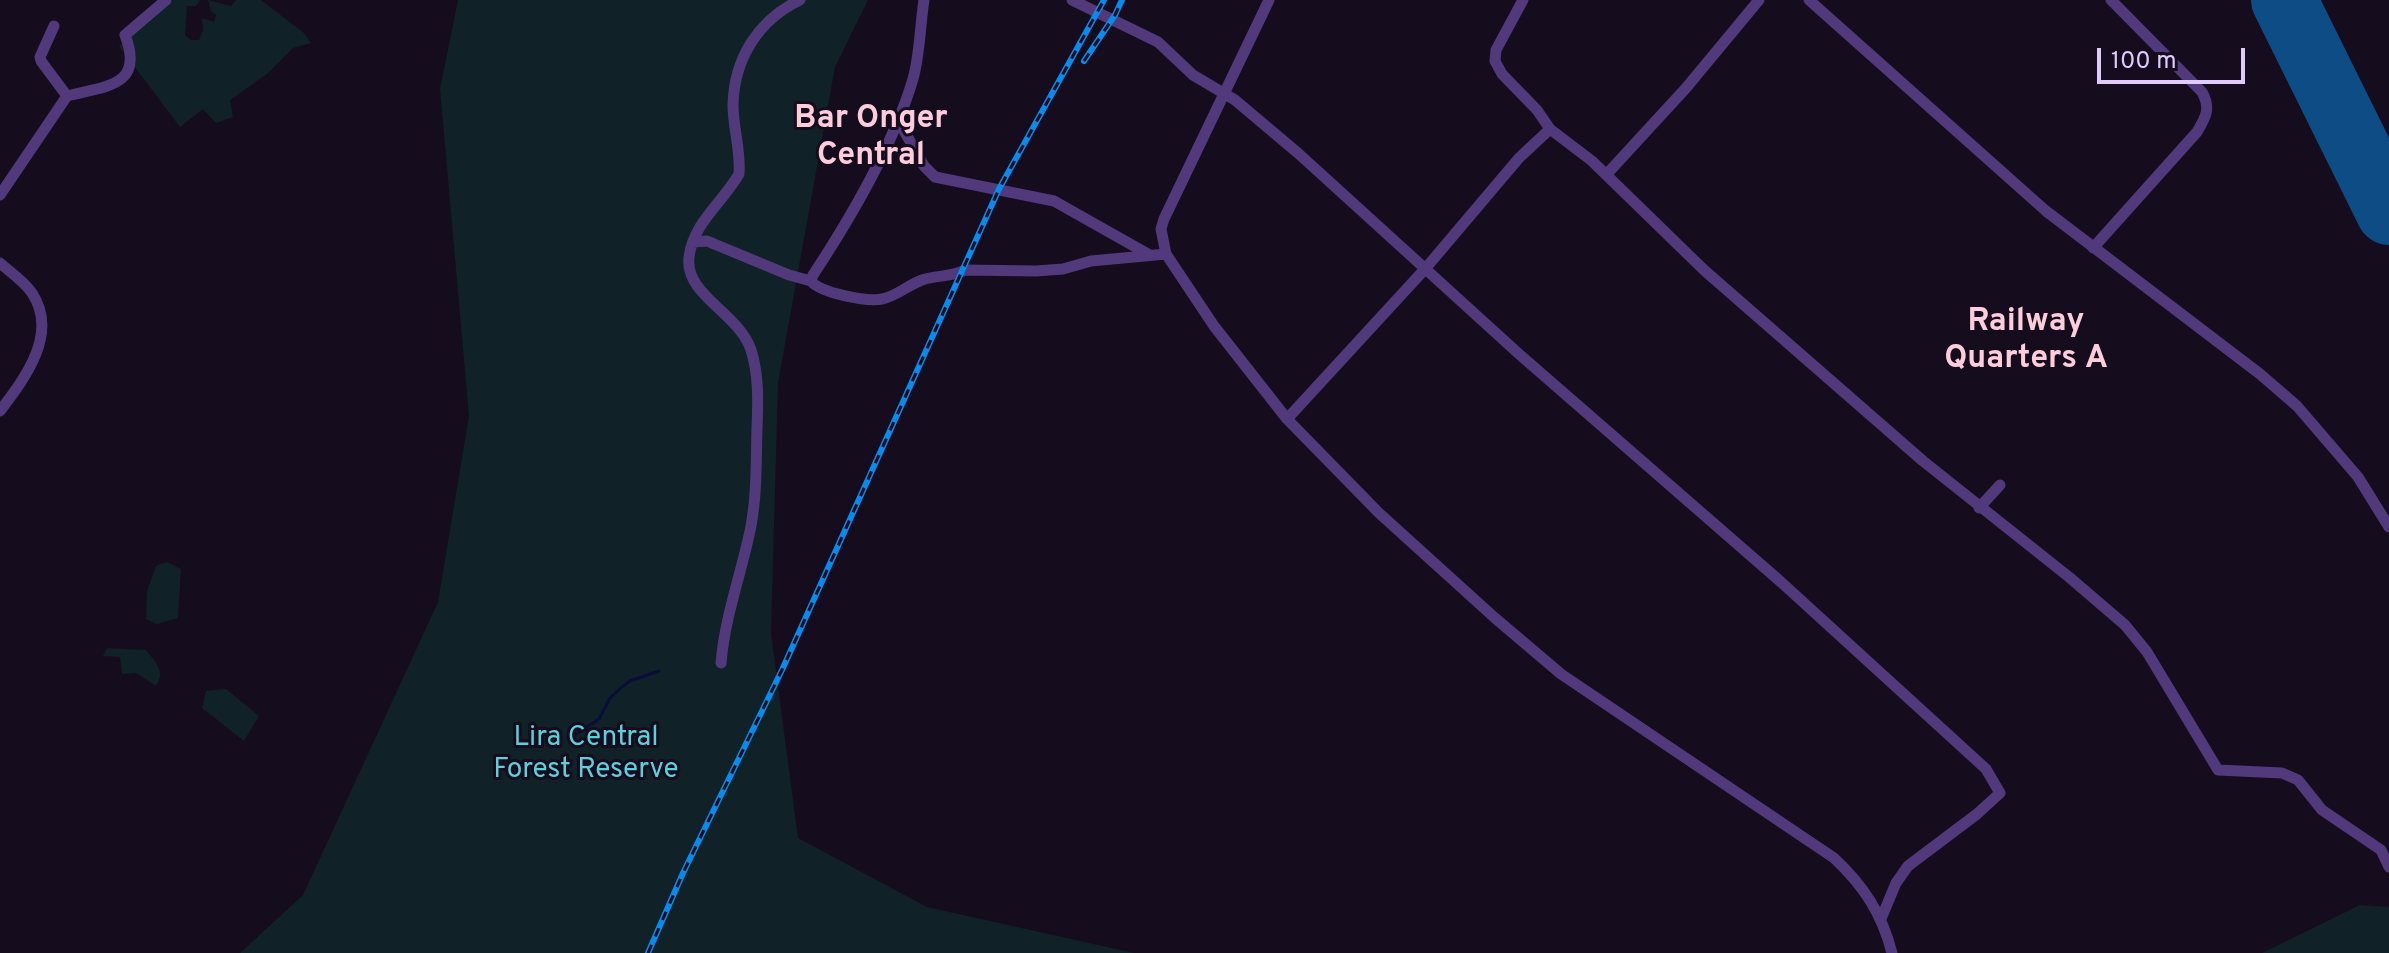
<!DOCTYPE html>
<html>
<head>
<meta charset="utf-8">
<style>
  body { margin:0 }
  #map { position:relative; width:2389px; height:953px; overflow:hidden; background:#150c1e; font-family:Overpass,sans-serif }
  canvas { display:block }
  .scale { position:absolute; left:2097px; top:48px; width:148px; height:36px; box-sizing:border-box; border:4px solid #e1cbfd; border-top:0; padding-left:10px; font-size:24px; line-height:28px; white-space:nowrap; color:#e1cbfd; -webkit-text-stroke:6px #150c1e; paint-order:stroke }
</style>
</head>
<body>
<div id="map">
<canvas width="2389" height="953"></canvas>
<div class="scale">100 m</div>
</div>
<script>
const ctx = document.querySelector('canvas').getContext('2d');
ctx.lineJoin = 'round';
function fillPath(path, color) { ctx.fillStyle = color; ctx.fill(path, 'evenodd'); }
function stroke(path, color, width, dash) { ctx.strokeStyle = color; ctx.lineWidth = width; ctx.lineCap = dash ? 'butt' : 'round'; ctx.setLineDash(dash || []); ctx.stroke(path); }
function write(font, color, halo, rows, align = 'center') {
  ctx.font = font + ' Overpass,sans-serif'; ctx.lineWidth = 6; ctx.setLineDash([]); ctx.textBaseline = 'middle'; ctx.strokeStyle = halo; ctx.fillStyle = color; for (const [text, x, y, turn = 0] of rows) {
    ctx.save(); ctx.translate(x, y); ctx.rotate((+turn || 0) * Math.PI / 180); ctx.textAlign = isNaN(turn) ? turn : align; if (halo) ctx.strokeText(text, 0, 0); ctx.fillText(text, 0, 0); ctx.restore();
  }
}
const green = new Path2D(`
  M173,0H200L196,6H187L185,35L191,40H199L203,30L202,18L214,22L216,15L211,11L208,0L231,6L236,0H261L304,33L311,43L293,48L267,74L230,100L233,117L216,123L203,109L180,127L119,46Z
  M458,0H868L835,67L778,383L771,633L798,838L927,907L1134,953H240L303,895L438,602L469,416L440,89Z
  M167,562L181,569L178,618L157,624L146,619L147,591L156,566Z
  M107,648L146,650C156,663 166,671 156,686L136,673L122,674L120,657L103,656Z
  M226,689L259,716L244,741L202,708L206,691Z
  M2360,905L2389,907V953H2262Z`);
const stream = new Path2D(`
  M576,734L599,719L610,698L622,687L630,681L659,671`);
const runway = new Path2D(`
  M2284,0L2389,212`);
const street = new Path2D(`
  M924,0C920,26 920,54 913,79C894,143 850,219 813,275L811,281C820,293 867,302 882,299C897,296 908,285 922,280C936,275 953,277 965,270L1036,271L1063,269L1091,261L1166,254
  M1072,0L1158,42L1193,75L1235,100L1299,154L1519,354L1781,582L1986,769L2000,793L1977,814L1908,866L1896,883L1881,919
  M1269,0L1164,219L1161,229L1166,254L1214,326L1287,419L1379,513L1495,618L1561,674L1834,858C1864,886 1882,914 1892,953
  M1523,0L1496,50L1495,61L1502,74L1537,110L1550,129
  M1809,0L2046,211L2260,374L2297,406L2358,477L2389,527
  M54,26L40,57L41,61L67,96
  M898,120L924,166L935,177L1054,201L1148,254
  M1606,175L1686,88L1759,0
  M0,195L67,96C105,86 145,87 125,35L166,0
  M693,242L707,241L789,275L811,281
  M2093,248L2197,132C2206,117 2211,108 2202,92L2111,0
  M0,263C10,272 24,281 32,293C59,334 25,378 0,411
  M1287,419L1425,269L1519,158L1550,129L1592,161L1704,270L1923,461L2069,577L2125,625L2147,652L2218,770L2282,773L2298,780L2322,810L2381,850L2389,867
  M1979,508L2000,485
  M721,663C725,615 742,572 751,526C757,493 756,461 757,428C758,402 759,375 751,350C739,313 684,295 689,257C693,223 723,202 739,174C741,151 733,128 733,105C734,59 758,20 800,0`);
const rail = new Path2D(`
  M1084,61L1115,15L1122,0
  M648,953L683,873L782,670L999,189L1104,0`);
const parkNames = [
  ["Lira Central",586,739],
  ["Forest Reserve",586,771]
];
const quarterNames = [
  ["Bar Onger",871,121],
  ["Central",871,158],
  ["Railway",2026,324],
  ["Quarters A",2026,361]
];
fillPath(green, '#102127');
stroke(stream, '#0a0c39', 3);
stroke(runway, '#0e4c86', 66);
stroke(street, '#51397b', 11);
stroke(rail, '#078ced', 6);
stroke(rail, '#150c1e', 3, [9]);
write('28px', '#5ad1da', '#150c1e', parkNames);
write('bold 32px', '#fdcddc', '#150c1e', quarterNames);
</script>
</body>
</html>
